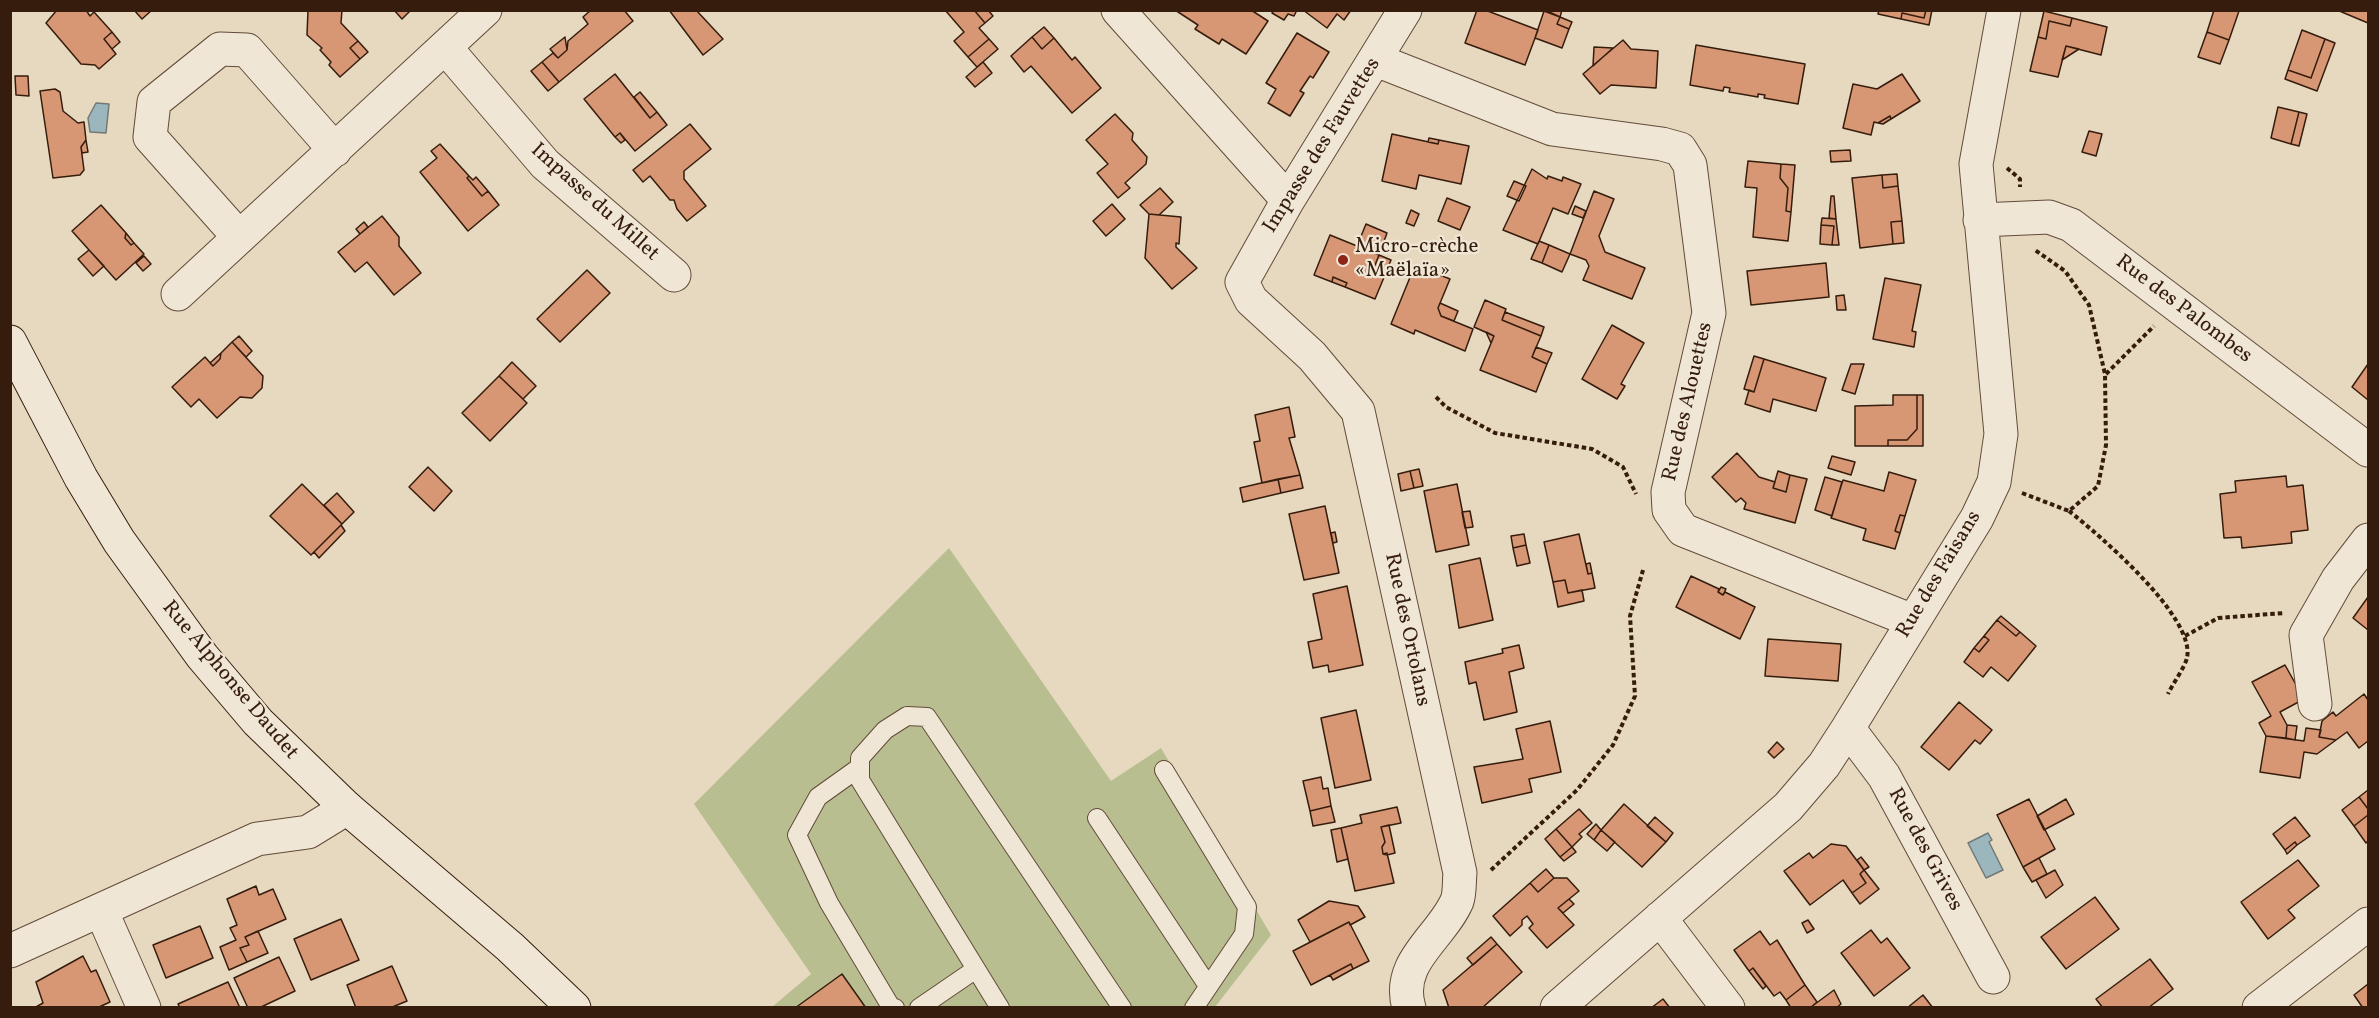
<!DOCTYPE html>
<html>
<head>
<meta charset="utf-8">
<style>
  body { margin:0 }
  #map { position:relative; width:2379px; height:1018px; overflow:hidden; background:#e7d9bf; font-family:Vollkorn,serif }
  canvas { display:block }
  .frame { position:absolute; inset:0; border:12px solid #351c0c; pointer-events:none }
</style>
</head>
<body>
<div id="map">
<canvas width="2379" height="1018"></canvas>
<div class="frame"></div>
</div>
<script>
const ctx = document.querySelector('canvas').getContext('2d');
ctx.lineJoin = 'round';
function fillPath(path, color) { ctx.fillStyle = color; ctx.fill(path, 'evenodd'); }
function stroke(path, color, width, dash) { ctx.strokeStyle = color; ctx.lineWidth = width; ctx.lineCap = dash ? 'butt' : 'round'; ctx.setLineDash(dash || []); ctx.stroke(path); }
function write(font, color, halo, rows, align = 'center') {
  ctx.font = font + ' Vollkorn,serif'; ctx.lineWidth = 4.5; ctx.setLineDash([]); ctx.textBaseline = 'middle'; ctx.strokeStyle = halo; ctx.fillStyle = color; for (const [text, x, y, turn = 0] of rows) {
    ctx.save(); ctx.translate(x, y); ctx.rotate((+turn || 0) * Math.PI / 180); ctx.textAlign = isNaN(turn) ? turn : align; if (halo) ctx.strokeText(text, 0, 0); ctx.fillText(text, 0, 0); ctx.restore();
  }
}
const green = new Path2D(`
  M949,548L1111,781L1161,748L1271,935L1215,1007H772L811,974L694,804Z`);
const water = new Path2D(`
  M96,103L109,104L106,133L90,132L88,118Z
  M1988,833L1992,840L1989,842L2003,870L1986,878L1968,843Z`);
const building = new Path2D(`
  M57,10H86L90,16L94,12L112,32L104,39L116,54L99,69L95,65L81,64L46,23Z
  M134,10H152L142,19Z
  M308,10H342L341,23L358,41L350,48L360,59L340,77L329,65L331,62L320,50L322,48L307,35Z
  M394,10H411L402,19Z
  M591,10H624L633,21L559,82L542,62L553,53L558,58L567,50L568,41L588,24L583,17Z
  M669,10H696L723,39L703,55Z
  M945,10H974L985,23L979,28L989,39L968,57L954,41L964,32Z
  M974,10H988L993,16L985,23Z
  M1175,10H1251L1268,21L1246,54L1222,39L1219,44L1195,29L1198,25Z
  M1274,10H1297L1294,16L1288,14L1284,20L1272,13Z
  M1303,10H1351L1344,20L1337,14L1327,28Z
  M1477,10H1485L1538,30L1525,65L1465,43Z
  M1545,10H1562L1560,17Z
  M1879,10H1926L1924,18L1902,13L1901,19L1878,14Z
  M1926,10H1932L1929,25L1901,19L1902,13L1924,18Z
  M2214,10L2239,11L2229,40L2207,32Z
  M2337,10H2368V23Z
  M1544,11L1560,17L1557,24L1569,29L1562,48L1535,38Z
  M2044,11L2072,18L2070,26L2049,21L2046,39L2038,37Z
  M1560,17L1572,22L1569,29L1557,24Z
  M2072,18L2107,27L2101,55L2066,46L2058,77L2030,71L2038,37L2046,39L2049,21L2070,26Z
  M1044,27L1054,38L1042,49L1032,37Z
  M2302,30L2325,39L2311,78L2288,70Z
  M112,32L120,42L112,49L104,39Z
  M2207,32L2229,40L2220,64L2198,57Z
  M1297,33L1329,52L1313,78L1310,76L1300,91L1304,93L1290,116L1268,103L1276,89L1266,83Z
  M565,37L567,50L558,58L550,49Z
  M1032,37L1042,49L1054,38L1072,60L1075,57L1101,88L1072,113L1031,66L1024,72L1011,56Z
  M989,39L998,49L977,67L968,57Z
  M2325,39L2335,43L2317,91L2285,79L2288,70L2311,78Z
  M1623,40L1631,49L1658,51L1656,88L1611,85L1600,94L1583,74Z
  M358,41L368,52L360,59L350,48Z
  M1696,45L1805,64L1798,104L1764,98L1765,95L1758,94V97L1729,92L1730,88L1724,87L1723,91L1690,85Z
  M2066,46L2079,49L2062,60Z
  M1594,47L1613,48L1593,66Z
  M542,62L559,82L548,91L531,71Z
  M983,62L992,73L975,87L966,77Z
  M615,74L650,118L657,112L667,125L635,151L620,133L615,137L584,99Z
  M1902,74L1920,101L1891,119L1890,116L1878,123L1874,122L1871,135L1843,128L1853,84L1877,89Z
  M15,76H28L29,96L16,95Z
  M55,89L60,92L63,111L78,123L84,122L86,140L81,147L84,170L80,175L53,178L40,91Z
  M640,92L657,112L650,118L634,97Z
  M2278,107L2299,112L2291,144L2271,138Z
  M2299,112L2307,114L2299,146L2291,144Z
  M1115,114L1133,133L1132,140L1147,157L1146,164L1125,183L1130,188L1118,198L1097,173L1108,164L1086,140Z
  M1890,116L1891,119L1883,124L1878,123Z
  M690,124L711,149L684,171V179L706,206L687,221L677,209L674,200H670L650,176L643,182L633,170Z
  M2089,131L2102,134L2096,156L2082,152Z
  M620,133L625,140L621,143L615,137Z
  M1392,134L1438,144L1439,140L1469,146L1461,184L1419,175L1416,189L1382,181Z
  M1429,138L1439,140L1438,144L1428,142Z
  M86,140L88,152L82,153L81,147Z
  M440,144L469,176L467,178L482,196L488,191L499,205L468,231L420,172L437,158L431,151Z
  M1850,150L1851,161L1831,162L1830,151Z
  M1748,161L1781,164L1780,178L1788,188L1786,211L1791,212L1788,241L1753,237L1757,188L1745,187Z
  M1781,164L1795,165L1791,212L1786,211L1788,188L1780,178Z
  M1532,169L1547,179L1548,176L1562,181L1563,177L1581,184L1568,214L1553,208L1538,244L1503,230Z
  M1897,174L1898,186L1883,188L1882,175Z
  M1882,175L1883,188L1898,186L1902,221L1891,222L1893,244L1860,248L1852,178Z
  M469,176L473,180L476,177L488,191L482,196L467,178Z
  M1514,181L1526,186L1519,201L1507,196Z
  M1160,188L1173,202L1159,215L1149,214L1140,205Z
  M1594,191L1614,199L1599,236L1605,252L1645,268L1632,299L1583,280L1589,266L1586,260L1570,254Z
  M1831,196H1834L1836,219L1829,218Z
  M1447,198L1470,207L1460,230L1438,221Z
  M1112,204L1125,219L1106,236L1093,221Z
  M101,205L126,233L125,238L131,245L134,243L144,254L116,280L72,231Z
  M1575,206L1586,211L1583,218L1572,214Z
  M1411,210L1419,214L1414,226L1406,223Z
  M1149,214L1181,217L1179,244L1176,243V247L1197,268L1172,289L1145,258Z
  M382,216L399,237V246L421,273L394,295L367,262L355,272L338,252Z
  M1822,218L1836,219L1839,245H1832L1834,226L1821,225Z
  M1902,221L1904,243L1893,244L1891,222Z
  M364,222L368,227L360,234L356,229Z
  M1366,224L1387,233L1379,255L1357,246Z
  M1821,225L1834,226L1832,245L1820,244Z
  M126,233L134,243L131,245L125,238Z
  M1330,235L1379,255L1373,270L1385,275L1375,299L1345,287L1347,283L1333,277L1332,282L1314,275Z
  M1539,241L1549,245L1542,263L1531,259Z
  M1549,245L1570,254L1562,272L1542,263Z
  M89,250L104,266L93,276L78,259Z
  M1379,255L1391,260L1385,275L1373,270Z
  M144,256L151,264L143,271L136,263Z
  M1826,263L1829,297L1751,305L1747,271Z
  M1415,265L1450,279L1438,308L1441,316L1473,329L1465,351L1415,330L1414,334L1391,324Z
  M587,270L610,293L560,342L537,319Z
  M1333,277L1347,283L1345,287L1332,282Z
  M1885,278L1921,285L1912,331L1916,332L1914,347L1873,339Z
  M1844,295L1846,310H1837L1836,296Z
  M1485,300L1506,309L1502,320L1541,336L1532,357L1547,364L1536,392L1480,370L1494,336L1474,327Z
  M1440,303L1458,311L1454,321L1441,316L1438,308Z
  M1505,312L1544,327L1541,336L1502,320Z
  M1612,325L1644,343L1621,384L1625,386L1617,399L1582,379Z
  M1486,332L1494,336L1491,343Z
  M239,336L252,351L246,357L232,342Z
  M232,342L263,376L262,388L252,398L240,397L217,418L199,399L191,407L172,387L205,357L213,366L220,359L221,353Z
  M1536,347L1552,353L1547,364L1532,357Z
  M221,353L220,359L213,366L210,363Z
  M1754,356L1764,359L1754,392L1744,389Z
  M1764,359L1826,378L1816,411L1773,399L1770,412L1745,404L1749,390L1754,392Z
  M512,362L536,386L523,399L499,376Z
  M1851,364H1864L1855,394L1842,390Z
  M2368,364V400L2352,387Z
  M499,376L527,403L490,441L462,413Z
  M1893,395H1917V429L1907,440H1888V446H1855V406L1893,405Z
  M1917,395H1923V446H1888V440H1907L1917,429Z
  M1289,407L1295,437L1289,438L1300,475L1262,483L1254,442L1260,441L1255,415Z
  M1737,453L1759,477L1775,482L1773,488L1786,492L1790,475L1807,479L1795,523L1744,509L1746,503L1741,498L1736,502L1712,477Z
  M1832,456L1855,462L1851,475L1828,468Z
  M428,467L452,491L434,511L409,487Z
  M1419,469L1423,486L1414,488L1410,471Z
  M1410,471L1414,488L1401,491L1398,474Z
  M1778,471L1790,475L1786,492L1773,488Z
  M1889,472L1916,480L1905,516L1900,515L1895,531L1900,533L1895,549L1863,540L1866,529L1831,518L1843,480L1884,491Z
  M1300,475L1303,488L1281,493L1278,479Z
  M2286,476L2287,487L2303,485L2308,530L2291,532L2292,543L2242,548L2241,537L2224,538L2220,494L2236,492L2235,481Z
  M1825,477L1842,482L1832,516L1815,510Z
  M1278,479L1281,493L1243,502L1240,488Z
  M302,484L342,524L311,555L270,516Z
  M1457,484L1469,545L1436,552L1424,491Z
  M337,493L354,512L342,524L324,505Z
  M1325,506L1339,573L1304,580L1289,514Z
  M1470,511L1473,527L1465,528L1462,512Z
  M1900,515L1905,516L1900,533L1895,531Z
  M341,525L345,531L319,558L314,552Z
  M1335,532L1337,542L1333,543L1331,533Z
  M1524,534L1526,545L1513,548L1511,536Z
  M1579,534L1588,574L1592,573L1595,588L1568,593L1565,580L1553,582L1544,542Z
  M1526,545L1530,563L1517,566L1513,548Z
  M1480,558L1493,620L1459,628L1449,565Z
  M1590,563L1592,573L1588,574L1586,564Z
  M1691,576L1719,589L1718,592L1723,595L1725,592L1755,607L1740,639L1676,607Z
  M1565,580L1568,593L1582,590L1584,601L1558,607L1553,582Z
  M1347,586L1363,665L1329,672L1328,665L1313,668L1308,642L1322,639L1313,594Z
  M1721,587L1726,589L1723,595L1718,592Z
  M2368,597V630L2353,618Z
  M2001,616L2020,632L2016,636L1997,620Z
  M1997,620L2016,636L2020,632L2036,646L2008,681L1991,667L1983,677L1964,662L1974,648L1979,652L1989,640L1984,636Z
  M1984,636L1989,640L1979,652L1974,648Z
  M1768,639L1841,644L1838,681L1765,676Z
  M1519,645L1524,668L1509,672L1517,712L1484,720L1476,682L1469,684L1465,662L1503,653L1502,649Z
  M2285,665L2304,699L2280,712L2287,725L2286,738L2266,736L2259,723L2271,716L2252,682Z
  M2364,694L2368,700V741L2359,748L2347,732L2336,740L2319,737L2322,721L2333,712L2336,716Z
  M1959,702L1992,730L1980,744L1975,740L1949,770L1921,747Z
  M1356,710L1371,780L1335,788L1321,718Z
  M1550,721L1561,772L1529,779L1532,792L1482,803L1474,767L1523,759L1516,729Z
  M2287,725L2297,726L2295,740L2286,738Z
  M2306,728L2321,730L2319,737L2336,740L2317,754L2304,752L2300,778L2260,772L2266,736L2304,741Z
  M1777,742L1784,749L1774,758L1768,752Z
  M1321,777L1323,789L1328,788L1331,806L1310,811L1303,781Z
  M2368,790V809L2359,797Z
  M2359,797L2368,809V815L2354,826L2342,810Z
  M2029,799L2055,849L2023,867L1997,815Z
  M2066,799L2074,814L2044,830L2037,816Z
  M1624,804L1666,842L1642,867L1601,830Z
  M1331,806L1335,822L1313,826L1310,811Z
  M1397,807L1401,823L1381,827L1385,842L1382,847L1383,854L1387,853L1394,883L1355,891L1341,828L1362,823L1360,815Z
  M1579,809L1592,823L1579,834L1582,837L1572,847L1556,829Z
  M2368,815V841L2366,843L2354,826Z
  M1655,817L1673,833L1666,842L1647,826Z
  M2295,817L2310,836L2297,845L2295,842L2285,850L2273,834Z
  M1596,824L1601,830L1594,840L1587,834Z
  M1389,825L1395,853L1387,855L1383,854L1382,847L1385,842L1381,827Z
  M1341,828L1348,859L1337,862L1331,830Z
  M1556,829L1572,847L1560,857L1545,839Z
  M1601,830L1615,842L1607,851L1594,840Z
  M2295,842L2297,845L2287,854L2285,850Z
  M1831,844L1846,846L1864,870L1860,874L1866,883L1852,893L1843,880L1810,905L1784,871L1809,853L1813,858Z
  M1572,847L1576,852L1564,861L1560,857Z
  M1861,857L1869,867L1864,870L1857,860Z
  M2039,858L2047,874L2032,882L2023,867Z
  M2298,860L2319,886L2288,910L2295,918L2268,939L2241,902Z
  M1546,869L1554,878L1538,892L1530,883Z
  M1864,870L1879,889L1860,904L1852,893L1866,883L1860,874Z
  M2055,870L2063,885L2046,898L2036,880Z
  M1554,878H1567L1579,891L1558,908L1574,925L1547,948L1529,928L1533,924L1527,916L1522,920V925L1510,936L1493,916L1530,883L1538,892Z
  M256,886L259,895L273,889L286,919L245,937L249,945L240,948L247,962L229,970L220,947L236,940L230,928L237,925L227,899Z
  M2095,897L2119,929L2066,969L2041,937Z
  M1569,899L1574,904L1563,913L1558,908Z
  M1329,901L1358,906L1365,917L1350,925L1349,922L1310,942L1298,920Z
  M341,919L359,960L311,980L294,939Z
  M1808,920L1814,929L1807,933L1802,923Z
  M1349,922L1369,961L1353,969L1351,964L1311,985L1293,951Z
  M200,926L213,958L166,978L153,945Z
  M1871,930L1881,943L1887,938L1910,968L1874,996L1841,953Z
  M258,931L268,953L247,962L240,948L249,945L245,937Z
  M1760,931L1770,945L1777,940L1805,985L1786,1000L1780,992L1774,996L1753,968L1749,971L1734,950Z
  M1491,937L1497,944L1473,965L1467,958Z
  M1497,944L1522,972L1482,1008H1449L1443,990Z
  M83,956L91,972L96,970L110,1002L97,1008H34L43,1003L36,982Z
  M279,957L295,991L259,1008H248L234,978Z
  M2150,959L2173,989L2148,1008H2103L2096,999Z
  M1351,964L1353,969L1333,980L1330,975Z
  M392,966L407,1001L390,1008H356L347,985Z
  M1753,968L1766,986L1763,989L1749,971Z
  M842,974L866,1008H795Z
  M228,982L240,1008H180L178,1004Z
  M2368,984V1008H2363L2354,995Z
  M1805,985L1817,1002L1810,1008H1791L1786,1000Z
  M1834,990L1841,1004L1836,1008L1811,1007Z
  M1923,995L1933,1008H1907Z
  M1663,999L1670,1008H1651Z`);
const path = new Path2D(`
  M2007,168L2020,179V187
  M2106,374L2154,326
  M1436,397L1446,407L1495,433L1592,449L1623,467L1636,494
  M2022,493L2069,511L2098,486L2106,445L2105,374L2089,305L2065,271L2035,250
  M2069,511C2098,534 2196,617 2187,658C2184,669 2173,683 2168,694
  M2185,636L2218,618L2284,613
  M1491,870L1577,790L1613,745L1635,696L1630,616L1643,570`);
const lane = new Path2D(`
  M860,767L818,797L797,835L829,903L891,1007L895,1008
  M1164,770L1247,907L1244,934L1194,1008
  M1097,818L1208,986
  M919,1008L976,969
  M1000,1008L860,780V758L885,730L907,716L927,717L1122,1008`);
const street = new Path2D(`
  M1118,10L1288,200
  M1405,10L1288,200L1242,282L1251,300L1312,356L1358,411L1460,873C1459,881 1460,893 1457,901C1441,938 1395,962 1409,1008
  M445,47L545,164L674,275
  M1376,60L1552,129L1662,144L1680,149L1690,165L1709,313L1668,492L1669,510L1683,530L1913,621
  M1980,220L2049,217L2071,225L2368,450
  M239,237L150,137L154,102L220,49L247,50L335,150
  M178,294L485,10
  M2315,704L2306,635L2338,579L2368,540
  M1848,728L1884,776L1993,977
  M101,910L144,1008
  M1660,918L1728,1008
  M10,951L257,839L308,832L347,808
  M1557,1008L1788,807L1824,765L1848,728L1977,518L1994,482L2001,434L1976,164L2004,10
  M2259,1008L2368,924`);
const secondary = new Path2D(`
  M10,342L81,478L119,541L202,656L258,722L347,808L510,947L574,1008`);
const markers = [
  [1343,260,6,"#8f2418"]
];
const streetNames = [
  ["Impasse des Fauvettes",1323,146,-58],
  ["Impasse du Millet",594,203,42],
  ["Rue des Palombes",2183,310,37],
  ["Rue des Alouettes",1689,402,-77],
  ["Rue des Faisans",1940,575,-59],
  ["Rue des Ortolans",1406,630,78],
  ["Rue Alphonse Daudet",229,681,50],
  ["Rue des Grives",1924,850,62]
];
const poiNames = [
  ["Micro-crèche",1355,248],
  ["«Maëlaïa»",1355,272]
];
fillPath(green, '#b9be90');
fillPath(water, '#9bb7bd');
stroke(water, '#727976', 1.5);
fillPath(building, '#d79775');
stroke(building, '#351c0c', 1.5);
stroke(lane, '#624b39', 20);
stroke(street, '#624b39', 35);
stroke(secondary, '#351c0c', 35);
stroke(path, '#351c0c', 4, [4.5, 3]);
stroke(lane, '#efe6d5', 18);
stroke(street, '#efe6d5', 33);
stroke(secondary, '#efe6d5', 33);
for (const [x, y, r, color] of markers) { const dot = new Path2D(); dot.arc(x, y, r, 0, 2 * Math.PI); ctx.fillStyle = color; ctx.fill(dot); stroke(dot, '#efe6d5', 2); }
write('21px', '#351c0c', '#efe6d5', streetNames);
write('21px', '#351c0c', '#efe6d5', poiNames, 'left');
</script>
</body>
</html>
